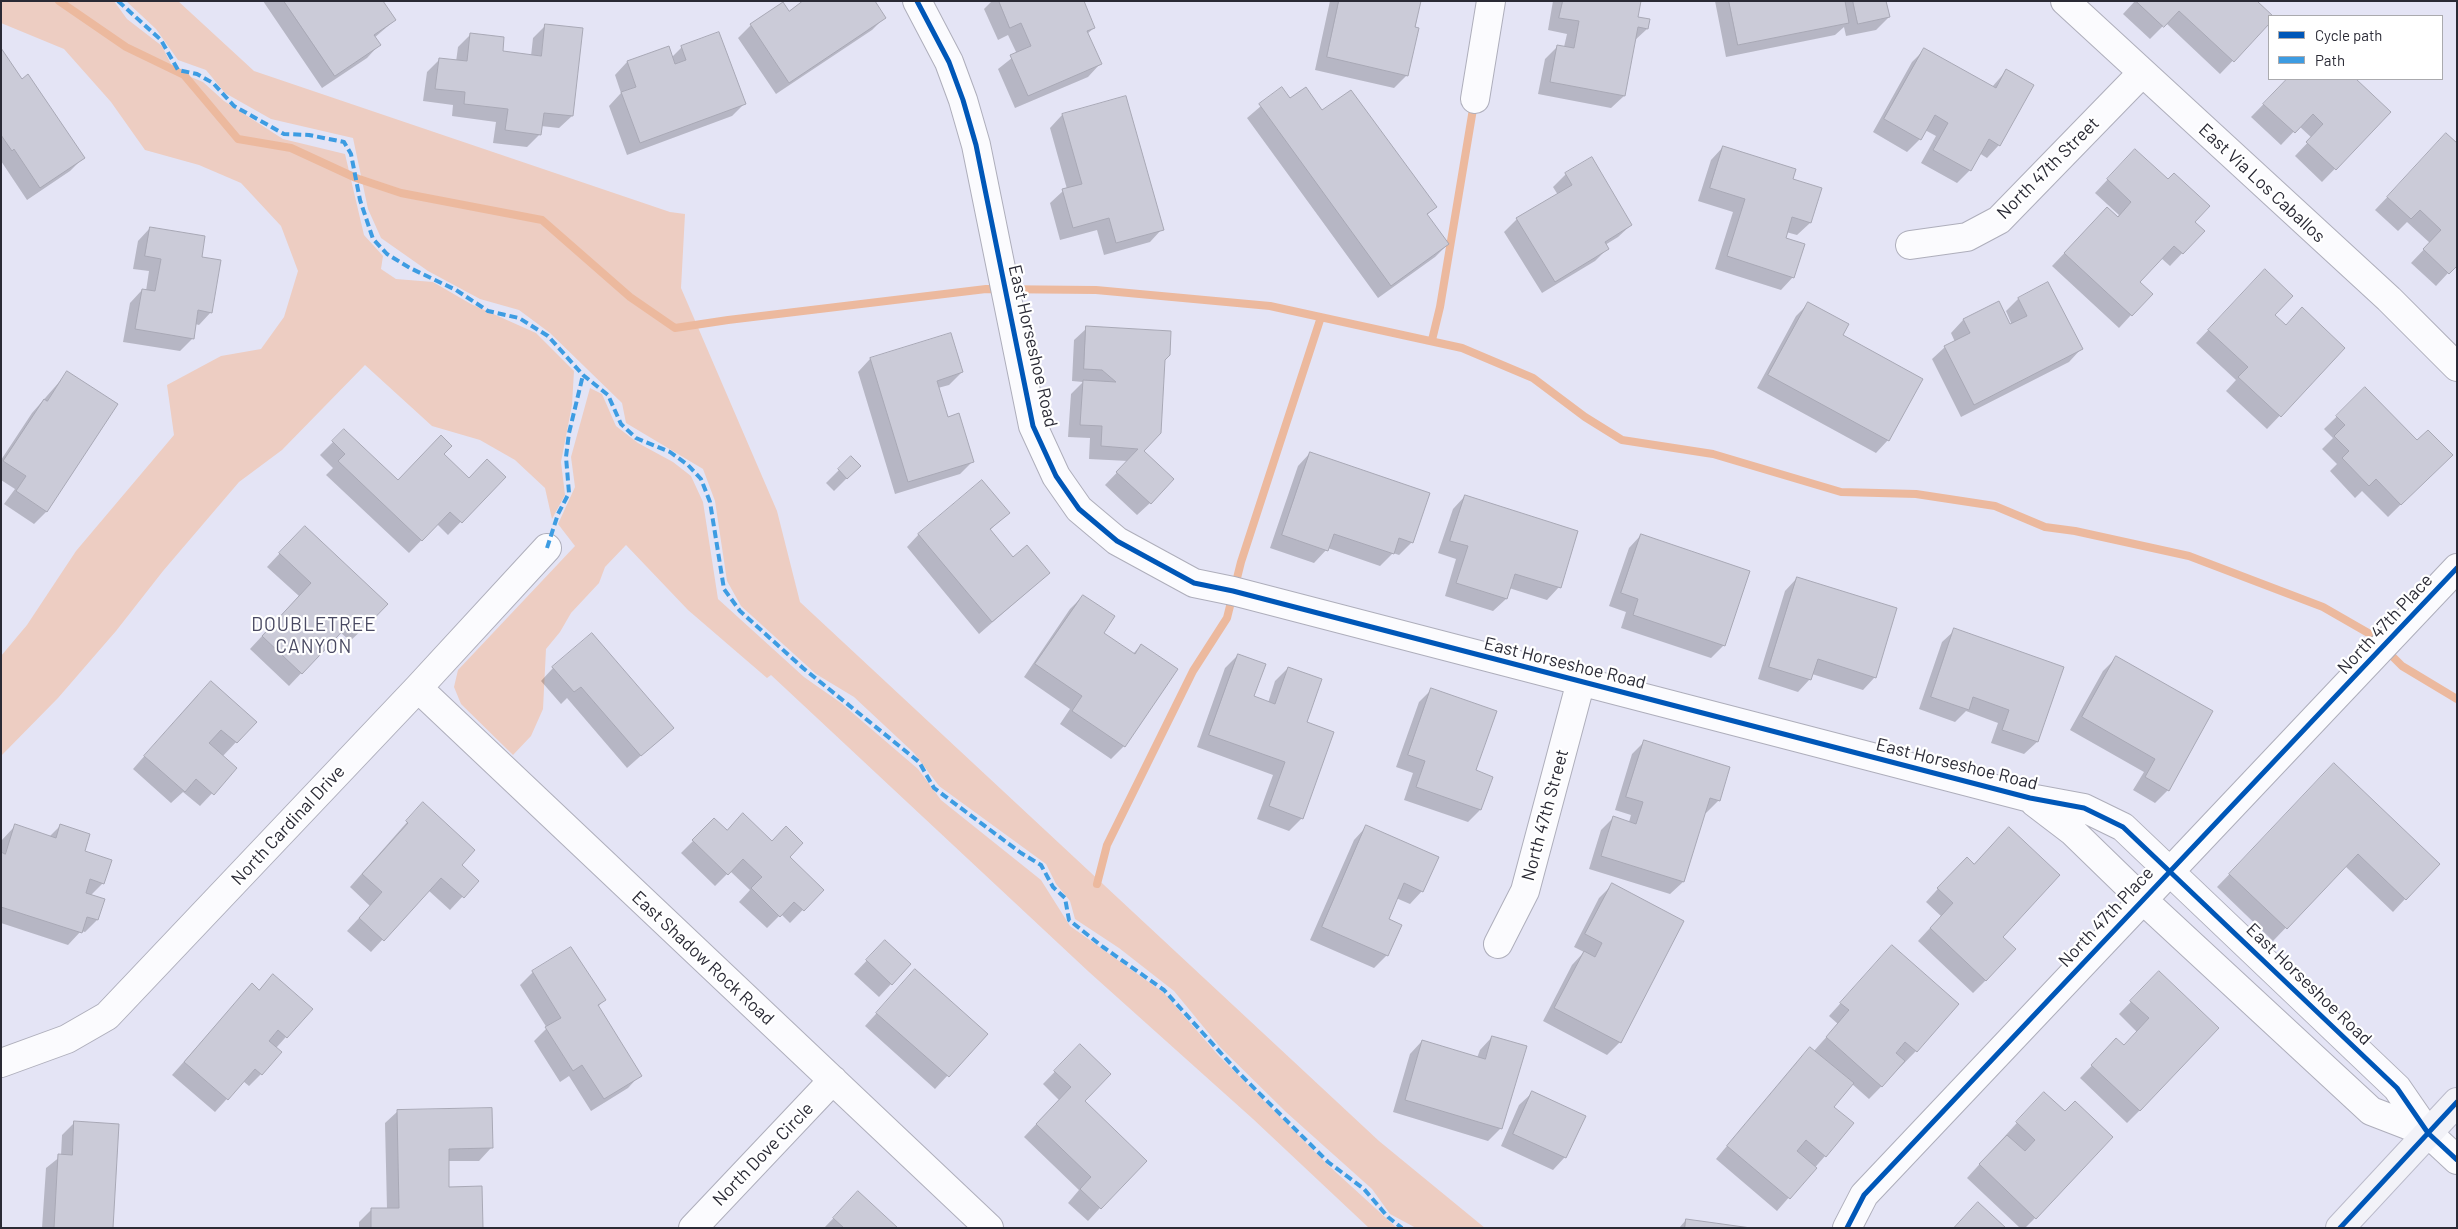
<!DOCTYPE html>
<html>
<head>
<meta charset="utf-8">
<style>
  body { margin:0 }
  #map { position:relative; width:2458px; height:1229px; overflow:hidden; background:#e4e4f5; font-family:Barlow,sans-serif }
  canvas { display:block }
  .frame { position:absolute; inset:0; border:2px solid #2a2a35; pointer-events:none }
  .legend { position:absolute; left:2268px; top:15px; width:175px; height:65px; box-sizing:border-box; background:#fff; border:1px solid #aaaaae; margin:0; padding:6px 9px; list-style:none; font-size:15px; color:#2a2a35 }
  .legend li { display:flex; align-items:center; gap:10px; height:25px }
  .legend b { width:25px; border:1px solid #aaaaae }
</style>
</head>
<body>
<div id="map">
<canvas width="2458" height="1229"></canvas>
<div class="frame"></div>
<ul class="legend">
<li><b style="height:6px;background:#0057b8"></b>Cycle path</li>
<li><b style="height:6px;background:#3d9ce2"></b>Path</li>
</ul>
</div>
<script>
const ctx = document.querySelector('canvas').getContext('2d');
ctx.lineJoin = 'round';
function fillPath(path, color) { ctx.fillStyle = color; ctx.fill(path, 'evenodd'); }
function stroke(path, color, width, dash) { ctx.strokeStyle = color; ctx.lineWidth = width; ctx.lineCap = dash ? 'butt' : 'round'; ctx.setLineDash(dash || []); ctx.stroke(path); }
function write(font, color, halo, rows, align = 'center') {
  ctx.font = font + ' Barlow,sans-serif'; ctx.lineWidth = 4.5; ctx.setLineDash([]); ctx.textBaseline = 'middle'; ctx.strokeStyle = halo; ctx.fillStyle = color; for (const [text, x, y, turn = 0] of rows) {
    ctx.save(); ctx.translate(x, y); ctx.rotate((+turn || 0) * Math.PI / 180); ctx.textAlign = isNaN(turn) ? turn : align; if (halo) ctx.strokeText(text, 0, 0); ctx.fillText(text, 0, 0); ctx.restore();
  }
}
const green = new Path2D(`
  M1,1H114L127,19L162,46L174,70L203,82L224,101L283,139L345,154L364,235L383,256L381,269L396,279L433,282L471,304L536,333L574,371L572,405L561,462L565,495L552,519L545,488L515,460L480,440L432,426L365,365L282,450L239,482L163,571L116,631L58,698L1,756V656L27,625L76,551L174,435L167,385L221,356L261,349L284,317L298,271L281,226L241,183L199,165L145,150L111,102L64,49L1,23Z
  M126,1H178L254,71L670,212L685,214L681,288L777,511L800,602L1379,1141L1485,1228H1416L1390,1214L1372,1189L1286,1112L1220,1047L1174,991L1119,948L1075,919L1070,901L1056,884L1046,864L939,786L914,753L854,697L816,674L741,606L727,581L715,501L703,469L626,423L622,403L550,333L519,310L480,299L428,271L381,238L368,209L353,138L271,119L225,93L206,70L178,60L156,29Z
  M590,388L602,394L616,426L638,443L673,462L691,476L703,502L718,599L804,677L841,703L918,769L941,800L1041,880L1070,926L1164,993L1218,1055L1328,1165L1397,1228H1369L1253,1119L1089,972L771,675L767,678L688,610L626,545L605,567L599,583L571,613L560,632L546,649L543,709L531,736L513,755L461,704L454,687L458,670L575,546L558,524L575,487L571,457Z`);
const shadow = new Path2D(`
  M263,1H382L395,20L374,38L379,45L367,58L322,88Z
  M992,1H1082L1094,28L1087,34L1100,64L1088,77L1015,108L998,69L1017,54L1008,35L998,40L984,9Z
  M1330,1H1420L1407,75L1394,88L1315,70Z
  M1553,1H1640L1637,18L1647,29L1634,41L1624,96L1611,108L1538,94L1545,59L1558,46L1564,47L1567,34L1548,30Z
  M1715,1H1885L1889,17L1876,30L1846,36L1844,27L1835,35L1726,57Z
  M2135,1H2255L2272,16H2269V23L2220,74L2166,23L2150,39L2123,14Z
  M783,4L789,12L884,18L872,30L776,94L738,38L751,25Z
  M546,25L572,116L559,128L541,126L540,134L527,147L493,143L496,122L452,116L453,105L423,101L427,72L439,60L456,62L458,47L471,34L502,52L531,56L533,38Z
  M668,47L672,57L682,47L744,104L732,116L627,155L609,106L621,93L615,75L627,62Z
  M1925,49L1992,87L2006,71L1999,145L1987,158L1979,153L1970,170L1957,183L1921,163L1936,136L1925,130L1920,139L1907,152L1873,132L1912,62Z
  M1,51L21,80L83,158L70,171L27,200L1,161Z
  M2288,79H2354L2390,112L2322,182L2295,156L2312,138L2299,126L2281,145L2251,117Z
  M1282,88L1290,100L1322,112L1435,207L1427,215L1448,244L1435,257L1378,298L1247,118Z
  M1062,115L1162,229L1150,242L1104,255L1097,230L1060,240L1050,203L1063,191L1067,189L1050,128Z
  M1723,147L1792,179L1820,189L1810,223L1797,235L1786,232L1784,238L1793,277L1781,290L1715,269L1733,212L1698,201L1711,160Z
  M2434,148L2448,273L2436,286L2411,263L2430,243L2407,222L2398,231L2375,210Z
  M1591,159L1631,225L1618,237L1605,245L1607,249L1595,261L1542,293L1504,232L1517,219L1558,195L1553,187L1566,174Z
  M2123,163L2168,181L2193,222L2203,231L2170,266L2161,258L2139,282L2131,315L2119,328L2052,266L2095,221L2117,218L2119,215L2095,193Z
  M150,228L200,258L211,312L199,325L195,324L193,338L180,351L123,342L130,303L142,290L146,291L149,271L133,269L138,241Z
  M2252,284L2274,316L2285,326L2344,348L2267,429L2226,391L2236,380L2196,343Z
  M2018,299L2081,349L2069,362L1961,417L1932,359L1945,347L1955,342L1951,333L1963,320L1998,302L2010,326L2012,325L2006,311Z
  M1809,303L1841,336L1888,440L1876,453L1757,388L1796,316Z
  M1087,328L1164,360L1143,451L1150,503L1137,515L1105,485L1128,461L1089,459L1090,438L1068,437L1071,394L1083,382L1072,381L1074,340Z
  M870,359L962,372L949,385L938,388L947,418L973,461L960,474L895,494L858,372Z
  M68,372L47,511L34,524L4,504L15,489L1,480V460L32,413Z
  M2365,389L2417,442L2451,455L2388,517L2362,491L2355,498L2330,471L2337,464L2322,449L2333,438L2324,429Z
  M344,431L397,482L443,454L469,479L504,477L448,535L437,524L409,553L326,475L333,468L320,455Z
  M1310,453L1412,542L1399,555L1393,553L1380,566L1328,548L1314,563L1270,548L1298,466Z
  M851,458L859,466L834,491L826,483Z
  M1465,496L1559,587L1547,600L1509,588L1506,599L1493,611L1445,596L1456,559L1438,553L1453,509Z
  M1008,513L989,531L1013,559L1049,573L979,634L907,547L919,534Z
  M1641,535L1724,645L1711,658L1621,628L1626,612L1609,606L1629,548Z
  M292,540L363,629L350,641L340,632L289,686L250,649L299,596L267,567Z
  M1797,578L1875,677L1863,690L1812,674L1810,679L1798,692L1758,679L1785,591Z
  M1083,596L1103,633L1133,654L1141,645L1124,746L1111,759L1060,724L1070,709L1024,677L1070,609Z
  M1955,630L2062,668L2037,742L2024,754L1991,743L1998,723L1966,711L1955,722L1919,709L1942,642Z
  M1238,655L1253,697L1268,703L1275,681L1288,668L1306,722L1302,818L1289,831L1257,819L1273,775L1197,747L1225,668Z
  M2116,658L2168,790L2155,803L2133,790L2144,772L2070,730L2103,671Z
  M553,668L672,728L627,768L567,698L561,704L541,681Z
  M1432,689L1474,771L1480,810L1468,822L1404,800L1413,773L1396,767L1419,702Z
  M198,695L255,722L222,757L235,769L200,806L183,792L171,803L133,769Z
  M1644,742L1719,800L1706,813L1704,812L1683,882L1670,894L1589,869L1601,830L1613,818L1629,822L1631,815L1615,810L1632,754Z
  M2322,778L2405,899L2393,912L2345,866L2273,941L2217,887Z
  M423,804L460,865L477,881L450,910L428,890L371,952L347,931L370,906L350,887Z
  M714,820L727,831L788,857L822,890L790,923L781,914L767,928L739,902L750,890L730,871L715,886L681,853Z
  M15,826L49,837L60,826L83,852L103,883L91,895L97,920L85,932L81,931L68,945L1,923V841Z
  M1366,827L1422,891L1410,904L1396,898L1387,920V955L1374,968L1310,940L1354,840Z
  M1954,871L2001,937L1986,980L1973,993L1918,941L1941,916L1926,902Z
  M1612,885L1620,1042L1607,1055L1543,1021L1572,965L1584,952L1574,947L1599,898Z
  M1892,946L1916,1051L1869,1099L1852,1084L1832,1107L1825,1156L1777,1211L1716,1159L1798,1061L1810,1048L1814,1051L1838,1024L1829,1016Z
  M571,949L604,1000L598,1007L640,1075L628,1088L591,1111L569,1076L560,1082L534,1041L547,1028L520,985L533,972Z
  M873,954L891,984L879,997L854,974Z
  M2159,973L2140,1110L2127,1123L2080,1078L2104,1053L2123,1047L2137,1032L2119,1014Z
  M273,976L311,1009L276,1048L261,1074L249,1086L243,1081L215,1112L172,1075L252,985L258,991Z
  M903,984L986,1034L935,1089L865,1026Z
  M1492,1037L1501,1128L1488,1141L1393,1112L1410,1054L1422,1041L1477,1058L1480,1050Z
  M1068,1058L1083,1101L1100,1208L1088,1221L1068,1203L1079,1190L1024,1137L1059,1100L1043,1084Z
  M1532,1093L1565,1157L1553,1170L1501,1146L1519,1105Z
  M2044,1093L2035,1218L2025,1228H2020L1967,1178Z
  M398,1111L491,1148L479,1161H448V1188L482,1228H359V1222L371,1210L387,1209L385,1123Z
  M74,1123L112,1228H42L46,1168L61,1156L62,1135Z
  M846,1205L896,1228H824Z
  M1686,1220L1742,1228H1679Z`);
const stream = new Path2D(`
  M59,1L126,47L184,75L238,139L291,148L356,178L401,193L542,220L630,297L675,328L728,320L986,289L1096,290L1270,306L1462,348L1533,378L1585,417L1622,440L1713,454L1841,492L1916,494L1995,506L2045,527L2075,531L2189,556L2323,607L2370,634L2402,666L2457,699
  M1432,340L1440,307L1474,103
  M1097,884L1107,845L1193,671L1227,618L1241,562L1321,317`);
const building = new Path2D(`
  M284,1H383L396,20L374,35L381,45L335,76Z
  M803,1H875L886,18L789,83L750,24L783,2L789,11Z
  M999,1H1084L1095,28L1087,31L1102,64L1028,96L1010,55L1031,46L1021,23L1010,28Z
  M1339,1H1421L1415,27L1419,28L1408,76L1327,57Z
  M1563,1H1641L1638,17L1650,19L1648,29L1638,27L1625,96L1550,82L1557,45L1574,48L1579,21L1559,18Z
  M1729,1H1845L1849,23L1738,45Z
  M1853,1H1886L1890,17L1858,24Z
  M2136,1H2257L2273,16H2269V24L2234,62L2179,11L2164,27Z
  M545,24L583,28L573,116L544,113L541,135L505,130L508,109L464,104L465,92L435,89L439,58L467,61L470,33L504,37L503,51L541,56Z
  M719,32L746,104L640,143L621,92L636,87L627,61L669,46L675,64L686,60L681,46Z
  M1,48L22,79L28,74L85,158L40,188L14,149L12,151L1,135Z
  M1924,48L1996,88L2006,69L2034,85L2000,146L1989,139L1971,171L1933,150L1948,123L1935,115L1921,140L1884,119Z
  M2287,79H2356L2391,112L2336,170L2306,142L2323,124L2313,114L2295,133L2263,104Z
  M1282,87L1290,98L1306,87L1322,110L1351,90L1437,207L1427,214L1449,244L1391,286L1259,104Z
  M1126,96L1164,230L1116,243L1109,218L1073,228L1062,189L1082,184L1062,114Z
  M2446,133L2457,143V266L2449,274L2423,249L2441,230L2420,210L2411,219L2387,197Z
  M1723,146L1796,169L1793,179L1822,188L1811,223L1792,217L1786,238L1805,244L1794,278L1727,256L1745,199L1710,188Z
  M2135,149L2168,179L2174,173L2210,206L2195,222L2205,231L2183,254L2174,246L2140,282L2153,294L2132,316L2064,253L2107,207L2118,217L2131,202L2107,179Z
  M1592,157L1632,225L1605,242L1609,249L1555,282L1516,218L1572,185L1565,173Z
  M150,227L205,236L202,257L221,260L212,313L198,310L194,339L135,329L142,289L155,291L161,259L145,256Z
  M2265,269L2293,296L2275,315L2286,325L2302,307L2345,348L2281,417L2238,377L2248,367L2208,330Z
  M2048,282L2083,349L1974,405L1944,346L1970,333L1963,319L1999,301L2010,324L2027,316L2018,298Z
  M1808,302L1849,324L1843,335L1923,379L1889,441L1768,375Z
  M1086,326L1171,331L1170,355L1165,360L1161,433L1144,451L1174,479L1151,504L1116,472L1138,449L1101,446L1102,426L1080,425L1083,380L1116,382L1102,370L1084,369Z
  M951,333L963,372L937,381L948,417L959,413L974,462L908,482L870,358Z
  M67,371L118,404L47,512L16,491L26,476L3,461L44,399L47,401Z
  M2365,387L2417,440L2428,430L2453,455L2401,505L2376,479L2369,486L2342,458L2349,451L2334,436L2345,425L2336,416Z
  M344,429L398,480L441,435L452,446L444,454L469,478L487,459L506,477L462,523L450,512L422,541L338,461L345,454L332,441Z
  M1310,452L1430,493L1413,543L1399,538L1394,554L1334,534L1328,551L1282,535Z
  M851,456L861,466L847,479L838,469Z
  M982,480L1010,513L990,529L1013,557L1027,545L1050,573L992,622L918,534Z
  M1465,495L1578,531L1561,588L1515,574L1507,599L1456,583L1468,546L1450,541Z
  M305,526L388,604L363,630L353,620L302,674L262,636L311,583L279,553Z
  M1641,534L1750,571L1725,646L1633,615L1638,599L1621,593Z
  M1797,577L1897,608L1876,678L1818,659L1811,680L1769,667Z
  M1083,595L1115,616L1104,633L1135,654L1141,644L1178,669L1125,747L1072,711L1082,696L1035,664Z
  M1954,628L2064,667L2038,742L2002,730L2009,710L1973,697L1969,710L1931,697Z
  M592,633L674,728L641,756L581,687L574,692L552,667Z
  M1238,654L1266,664L1254,696L1275,704L1288,667L1322,679L1307,722L1334,732L1303,819L1269,806L1285,762L1209,735Z
  M2116,656L2213,711L2169,791L2145,777L2155,759L2082,717Z
  M211,681L257,722L237,743L221,730L209,743L237,768L214,795L196,779L185,792L144,756Z
  M1431,688L1497,711L1476,770L1493,777L1481,810L1416,787L1425,761L1408,755Z
  M1644,740L1730,767L1720,801L1710,798L1684,882L1601,856L1613,816L1636,824L1643,802L1626,797Z
  M2334,763L2440,864L2406,900L2358,854L2287,929L2229,874Z
  M423,802L475,850L462,865L479,881L464,898L441,878L384,941L359,918L382,892L362,874L408,823L406,821Z
  M743,813L772,841L786,826L803,843L790,857L824,890L804,911L794,902L780,917L751,888L762,877L743,859L728,875L692,840L714,818L727,830Z
  M15,824L56,838L60,824L90,834L85,851L112,860L104,884L90,879L86,893L105,899L98,920L87,917L82,933L1,907V852L5,854Z
  M1366,825L1439,857L1423,892L1404,883L1389,919L1402,925L1388,956L1322,927Z
  M2009,827L2060,875L2003,937L2016,949L1986,981L1930,928L1953,903L1937,888L1967,857L1974,864Z
  M1612,883L1684,921L1621,1043L1554,1008L1584,951L1595,957L1602,943L1585,934Z
  M885,940L911,964L892,985L866,960Z
  M1892,945L1959,1004L1917,1052L1905,1042L1896,1053L1905,1061L1882,1087L1826,1037L1849,1010L1840,1003Z
  M571,947L606,1000L598,1005L642,1076L604,1099L582,1065L573,1071L545,1027L561,1018L532,971Z
  M915,969L988,1034L949,1077L876,1013Z
  M2159,971L2219,1028L2140,1111L2091,1065L2116,1038L2124,1045L2149,1018L2130,1001Z
  M273,974L313,1009L287,1038L278,1030L269,1041L282,1052L262,1075L255,1069L228,1100L184,1062L252,983L259,990Z
  M1492,1036L1527,1046L1502,1129L1405,1100L1422,1040L1485,1059Z
  M1080,1044L1111,1074L1085,1101L1147,1161L1101,1209L1080,1189L1091,1177L1036,1124L1071,1087L1054,1071Z
  M1810,1047L1854,1083L1834,1107L1854,1123L1826,1157L1806,1140L1797,1151L1817,1168L1790,1199L1727,1146Z
  M1532,1091L1586,1116L1566,1158L1513,1134Z
  M2044,1092L2065,1111L2075,1101L2113,1137L2036,1219L1979,1164L2007,1135L2025,1151L2035,1140L2016,1122Z
  M492,1108L493,1148L449,1149V1187L482,1186L483,1228H371V1208H399L397,1110Z
  M74,1121L119,1124L113,1228H54L58,1154L72,1155Z
  M858,1191L898,1228H844L833,1218Z
  M1978,1202L2006,1228H1954Z
  M1686,1219L1751,1228H1685Z`);
const street = new Path2D(`
  M917,1L949,62L963,100L976,145L1033,426L1056,476L1079,509L1117,541L1194,583L1233,591L2030,798L2084,808L2123,827L2397,1088L2428,1133L2457,1160
  M2065,1L2389,299L2457,367
  M1475,99L1491,1
  M1910,245L1967,237L1999,220L2142,73
  M418,688L989,1228
  M2034,802L2072,831L2142,899L2371,1111L2428,1133
  M1498,944L1525,891L1581,681
  M1,1063L67,1039L107,1016L418,688L547,548
  M693,1228L833,1080
  M1847,1228L1864,1195L2457,568`);
const primary = new Path2D(`
  M2340,1228L2457,1102`);
const quiet = new Path2D(`
  M118,1L161,40L178,70L197,74L213,83L234,106L284,134L309,135L344,142L351,154L360,200L373,239L387,254L410,268L456,290L488,311L519,318L548,336L583,375L608,395L621,424L636,438L670,452L688,465L701,479L710,502L724,589L740,611L803,668L919,762L934,788L1021,853L1041,865L1053,887L1065,898L1069,920L1103,947L1164,990L1238,1072L1328,1162L1364,1189L1388,1217L1402,1228
  M547,548L558,514L569,493L566,457L569,433L583,375`);
const cycleway = new Path2D(`
  M917,1L949,62L963,100L976,145L1033,426L1056,476L1079,509L1117,541L1194,583L1233,591L2030,798L2084,808L2123,827L2397,1088L2428,1133L2457,1160
  M1847,1228L1864,1195L2457,568
  M2340,1228L2457,1102`);
const streetNames = [
  ["North 47th Street",2048,168,-45],
  ["East Via Los Caballos",2262,183,43],
  ["East Horseshoe Road",1033,346,77],
  ["North 47th Place",2385,624,-47],
  ["East Horseshoe Road",1565,663,14],
  ["East Horseshoe Road",1957,764,14],
  ["North 47th Street",1545,815,-75],
  ["North Cardinal Drive",288,825,-47],
  ["North 47th Place",2106,917,-47],
  ["East Shadow Rock Road",703,958,43],
  ["East Horseshoe Road",2309,984,44],
  ["North Dove Circle",763,1154,-46]
];
const neighbourhoodNames = [
  ["DOUBLETREE",314,625],
  ["CANYON",314,647]
];
fillPath(green, '#edcdc2');
fillPath(shadow, '#0003');
stroke(stream, '#ecb99e', 8);
fillPath(building, '#cbcbd8');
stroke(building, '#a8a8b5', 1);
stroke(street, '#aeaebb', 30);
stroke(primary, '#babaca', 30);
stroke(street, '#fbfbfe', 28);
stroke(primary, '#f2f2f8', 28);
stroke(quiet, '#3d9ce2', 4, [8, 4]);
stroke(cycleway, '#0057b8', 5);
write('18px', '#2a2a35', '#fff', streetNames);
ctx.letterSpacing = '1px';
write('19px', '#494962', '#fff', neighbourhoodNames);
ctx.letterSpacing = '0px';
</script>
</body>
</html>
